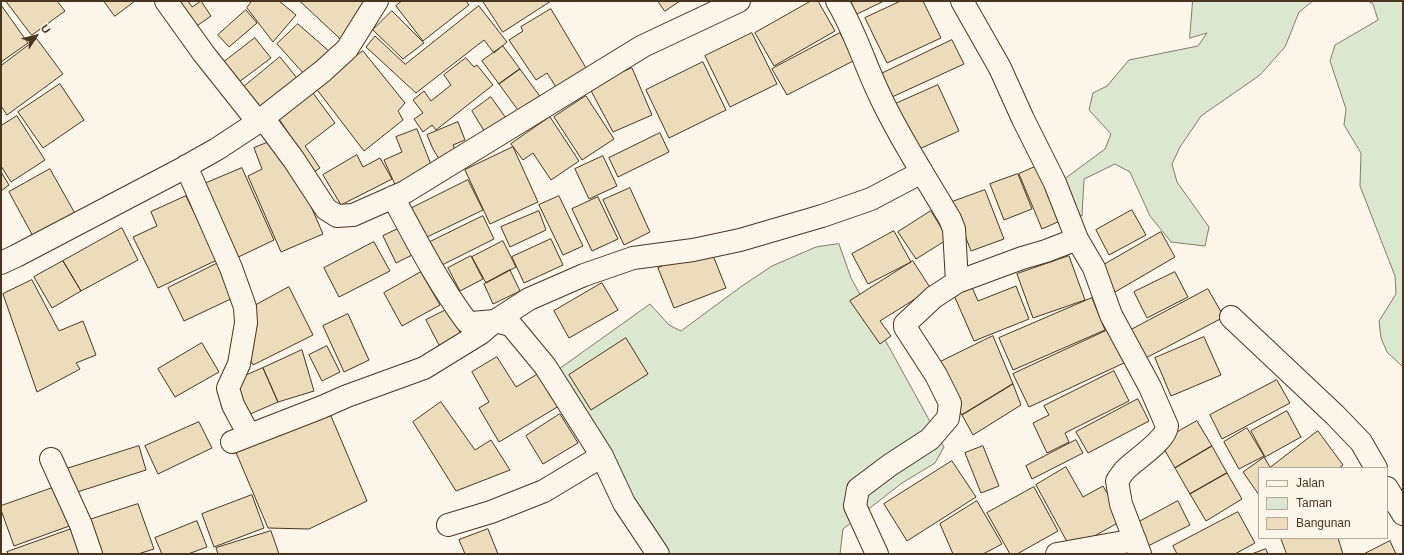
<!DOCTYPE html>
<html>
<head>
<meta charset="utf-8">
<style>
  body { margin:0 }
  #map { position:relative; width:1404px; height:555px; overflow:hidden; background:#fbf6e9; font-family:Helvetica,sans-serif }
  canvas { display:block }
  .frame { position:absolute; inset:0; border:2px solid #4a3520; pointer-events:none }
  .legend { position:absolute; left:1258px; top:467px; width:130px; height:72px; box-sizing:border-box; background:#fbf6e9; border:1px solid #b4a999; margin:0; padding:5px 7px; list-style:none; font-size:12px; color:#4a3520 }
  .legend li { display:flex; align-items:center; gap:8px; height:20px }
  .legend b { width:20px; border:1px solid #b4a999 }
  .north { position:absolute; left:16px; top:16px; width:40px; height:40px; -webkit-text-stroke:3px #fbf6e9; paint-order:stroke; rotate:54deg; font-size:11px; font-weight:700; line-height:16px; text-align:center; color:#4a3520 }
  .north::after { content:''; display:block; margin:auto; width:14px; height:18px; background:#4a3520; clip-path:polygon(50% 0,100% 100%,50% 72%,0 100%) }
</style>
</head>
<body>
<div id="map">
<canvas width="1404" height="555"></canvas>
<div class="frame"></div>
<ul class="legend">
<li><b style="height:5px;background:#fbf6e9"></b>Jalan</li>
<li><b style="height:11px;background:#dce7d0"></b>Taman</li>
<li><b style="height:11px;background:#ecdcbc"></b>Bangunan</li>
</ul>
<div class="north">U</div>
</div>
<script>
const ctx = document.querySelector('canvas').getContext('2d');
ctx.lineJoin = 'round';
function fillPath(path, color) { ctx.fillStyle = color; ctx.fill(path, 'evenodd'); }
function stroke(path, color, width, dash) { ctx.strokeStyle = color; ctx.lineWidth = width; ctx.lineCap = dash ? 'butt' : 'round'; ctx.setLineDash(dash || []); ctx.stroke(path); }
const green = new Path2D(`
  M1193,1H1313L1299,12L1285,47L1260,75L1201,116L1180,147L1172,164L1177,182L1209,227L1205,246L1171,242L1150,216L1130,172L1115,164L1084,179L1082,216L1066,213L1063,180L1105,149L1111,134L1089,110L1093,93L1107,86L1129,60L1198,46L1207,33L1190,38Z
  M1368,1H1403V367L1387,352L1381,338L1379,321L1396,294L1395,276L1360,186L1361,153L1344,125L1346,109L1330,61L1335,45L1378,20L1373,4Z
  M839,244L851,278L944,447L935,463L902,483L843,529L840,554H664L552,374L650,304L669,325L681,331L742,286L772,266L816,247Z`);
const building = new Path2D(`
  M6,1H57L65,11L32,35Z
  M104,1H135L115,16Z
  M170,1H188L192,7L201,1L211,16L191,30Z
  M252,1H279L296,15L273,42L247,8Z
  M300,1H368L342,40Z
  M402,1H466L469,5L423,41L396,6Z
  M483,1H551L503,32Z
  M658,1H680L665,11Z
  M811,1H818L835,31L774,66L755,33Z
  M851,1H884L857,14Z
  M901,1H923L941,38L887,63L865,18Z
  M1,5L28,43L1,62Z
  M479,6L507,42L494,53L484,40L416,93L366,47L375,36L405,64Z
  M551,9L589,73L558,90L547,73L536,80L509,40L523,31L521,27Z
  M246,10L257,23L229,47L218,35Z
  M392,11L424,43L403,59L373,30Z
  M298,24L330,52L305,75L277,44Z
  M752,33L777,84L730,107L705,56Z
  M840,33L855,60L787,95L772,69Z
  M255,38L271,58L239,82L224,62Z
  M37,39L63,74L7,115L1,106V66Z
  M952,40L964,64L892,97L881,74Z
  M503,46L520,69L499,84L482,61Z
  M363,51L405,103L398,111L403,120L364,151L315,87Z
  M280,57L301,83L260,115L240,90Z
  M466,58L474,67L477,65L493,85L436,130L432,125L423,132L414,119L423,113L413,100L424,91L431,101L451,85L444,75Z
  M703,62L726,110L669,138L646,90Z
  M632,68L652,115L613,132L589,87Z
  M520,69L544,102L523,117L499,84Z
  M60,84L84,120L43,148L18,112Z
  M938,85L959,131L915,151L893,105Z
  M313,93L335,123L305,146L320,168L314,172L279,119Z
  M586,96L614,139L582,160L554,117Z
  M491,97L508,121L486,134L472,111Z
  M17,116L45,160L11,182L1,166V126Z
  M550,117L579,161L551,180L533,153L523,160L511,144Z
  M458,122L465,140L453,145L457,154L439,159L433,149L427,135Z
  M417,129L434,172L397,189L384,160L402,152L396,137Z
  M660,133L669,152L618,177L609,158Z
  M274,140L290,158L323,234L281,252L248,176L262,169L254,148Z
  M513,147L538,202L490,224L465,170Z
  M357,155L363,167L380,158L392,179L341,205L323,175Z
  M603,156L617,186L589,199L575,169Z
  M1039,165L1062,220L1042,229L1019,174Z
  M242,168L274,240L230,261L197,187Z
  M50,169L77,217L35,240L9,192Z
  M1,172L9,185L1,191Z
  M1018,174L1032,209L1004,220L990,184Z
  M468,180L483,210L423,239L408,210Z
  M630,188L650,232L624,245L603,200Z
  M985,190L1004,239L971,251L952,202Z
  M186,196L217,260L158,288L133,237L157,226L151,212Z
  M559,196L583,246L563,255L539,205Z
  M598,197L618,239L592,251L572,209Z
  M1132,210L1146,235L1109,255L1096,230Z
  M539,211L546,230L510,247L501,227Z
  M931,211L948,239L916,259L898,232Z
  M483,216L494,239L442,265L430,242Z
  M402,227L414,254L396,263L383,236Z
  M122,228L138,260L81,291L63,261Z
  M894,231L911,262L868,284L852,254Z
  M1161,232L1175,257L1115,292L1100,267Z
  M551,239L563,265L524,283L512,257Z
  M503,241L516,267L486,283L472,257Z
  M374,242L390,271L339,297L324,268Z
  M710,248L726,288L674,308L658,268Z
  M471,256L483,279L460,291L448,268Z
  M1069,256L1085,300L1033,318L1017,274Z
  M63,261L81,291L52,308L34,277Z
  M913,261L931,289L880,321L891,336L880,344L850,301Z
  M218,263L235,297L184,321L168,288Z
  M510,270L520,291L493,304L484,284Z
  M421,272L440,305L402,326L384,293Z
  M1175,272L1188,297L1147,318L1134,292Z
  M32,280L59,331L83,321L96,355L76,363L80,369L37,392L3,294Z
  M602,283L618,310L569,338L554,311Z
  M971,285L978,301L1016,286L1029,319L974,341L953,293Z
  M289,287L313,335L253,365L244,347L256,305Z
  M1208,289L1224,317L1144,359L1129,331Z
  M1092,298L1105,330L1013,370L999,338Z
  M448,309L462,336L440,347L426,320Z
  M348,314L369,360L344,372L323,326Z
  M1108,330L1124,363L1029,407L1013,374Z
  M993,336L1013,384L962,415L932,366Z
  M1204,337L1221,375L1171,396L1155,358Z
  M626,338L648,374L591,410L569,375Z
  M202,343L219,372L175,397L158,369Z
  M327,346L340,372L322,381L309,355Z
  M302,350L314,391L278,402L263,368Z
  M497,357L516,387L539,373L559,406L499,442L479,408L489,402L472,372Z
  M263,368L278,402L248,415L233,381Z
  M1114,371L1129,401L1065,433L1069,442L1047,453L1033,423L1049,415L1044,406Z
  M1277,380L1290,403L1222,439L1210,415Z
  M1013,384L1021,405L973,435L962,415Z
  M1138,399L1149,421L1088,453L1076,432Z
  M441,402L475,450L491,440L510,470L456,491L413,422Z
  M1287,411L1301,437L1265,457L1251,431Z
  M560,414L578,443L543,464L526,436Z
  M331,416L367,501L309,529L268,528L235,450Z
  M1197,421L1212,446L1175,468L1160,442Z
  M199,422L212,448L158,474L145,446Z
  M1247,428L1264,456L1239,469L1224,442Z
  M1318,431L1343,465L1339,468H1259V495L1243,472L1264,457L1270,467Z
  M1076,440L1083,453L1032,479L1026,466Z
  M139,446L146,470L71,494L63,470Z
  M983,446L999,486L981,493L965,453Z
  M1212,446L1227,473L1190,494L1175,468Z
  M952,461L976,497L907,541L884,504Z
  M1066,467L1083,497L1103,486L1123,520L1071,549L1036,485Z
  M1227,473L1242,499L1206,521L1190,494Z
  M58,486L72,525L14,546L1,510V506Z
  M1034,487L1058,531L1017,554H1010L987,513Z
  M252,495L264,528L214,547L202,514Z
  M977,501L1002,544L983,554H953L940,524Z
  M1178,501L1190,525L1148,546L1137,523Z
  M138,504L154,549L138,554H93L83,522Z
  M1238,512L1255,543L1235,554H1177L1173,546Z
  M197,521L207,547L188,554H162L155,538Z
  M77,527L86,554H9L7,552Z
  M488,529L498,554H465L459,540Z
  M271,531L279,554H218L216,548Z
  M1281,538H1338L1343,554H1287Z
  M1390,541L1396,554H1364Z
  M1266,549L1268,554H1252Z`);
const street = new Path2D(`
  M166,1L204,54L258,122
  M837,1C855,31 865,65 880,96C900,139 926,178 950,219L954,229L957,282L934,297L905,324V327L936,375L950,403L948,418L930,439L890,465L858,489L855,506L877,554
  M962,1L1000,68L1023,119L1055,183L1077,239L1094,268L1111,315L1150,387L1167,426C1166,441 1134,460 1124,471C1122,474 1119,478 1117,481L1121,504L1140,554
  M263,118L294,160L326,209L337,216L353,215L405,192L643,46L739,1
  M186,166L231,268L245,307L246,323L239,364L228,388L233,405L249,435
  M393,197C416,240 438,283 467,322L471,323L495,321L511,325L545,366L602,456L624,503L658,554
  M1,263L16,256L178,171L217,149L258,122L323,71L347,49L377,1
  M957,282L1022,258L1046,251L1077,239
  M1231,317L1335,415L1361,442L1376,468
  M232,442L322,407L347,396L424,368L481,333L495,321L529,299L584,275L633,258L693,250L740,240L822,216L871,199L922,172
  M51,459L81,525L91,554
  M1387,488L1403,514
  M448,525L491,512L544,491L602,456
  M1057,554L1135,540`);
fillPath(green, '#dce7d0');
stroke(green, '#887966', 1);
fillPath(building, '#ecdcbc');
stroke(building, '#4a3520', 1);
stroke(street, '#4a3520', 24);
stroke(street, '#fbf6e9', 22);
</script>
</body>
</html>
